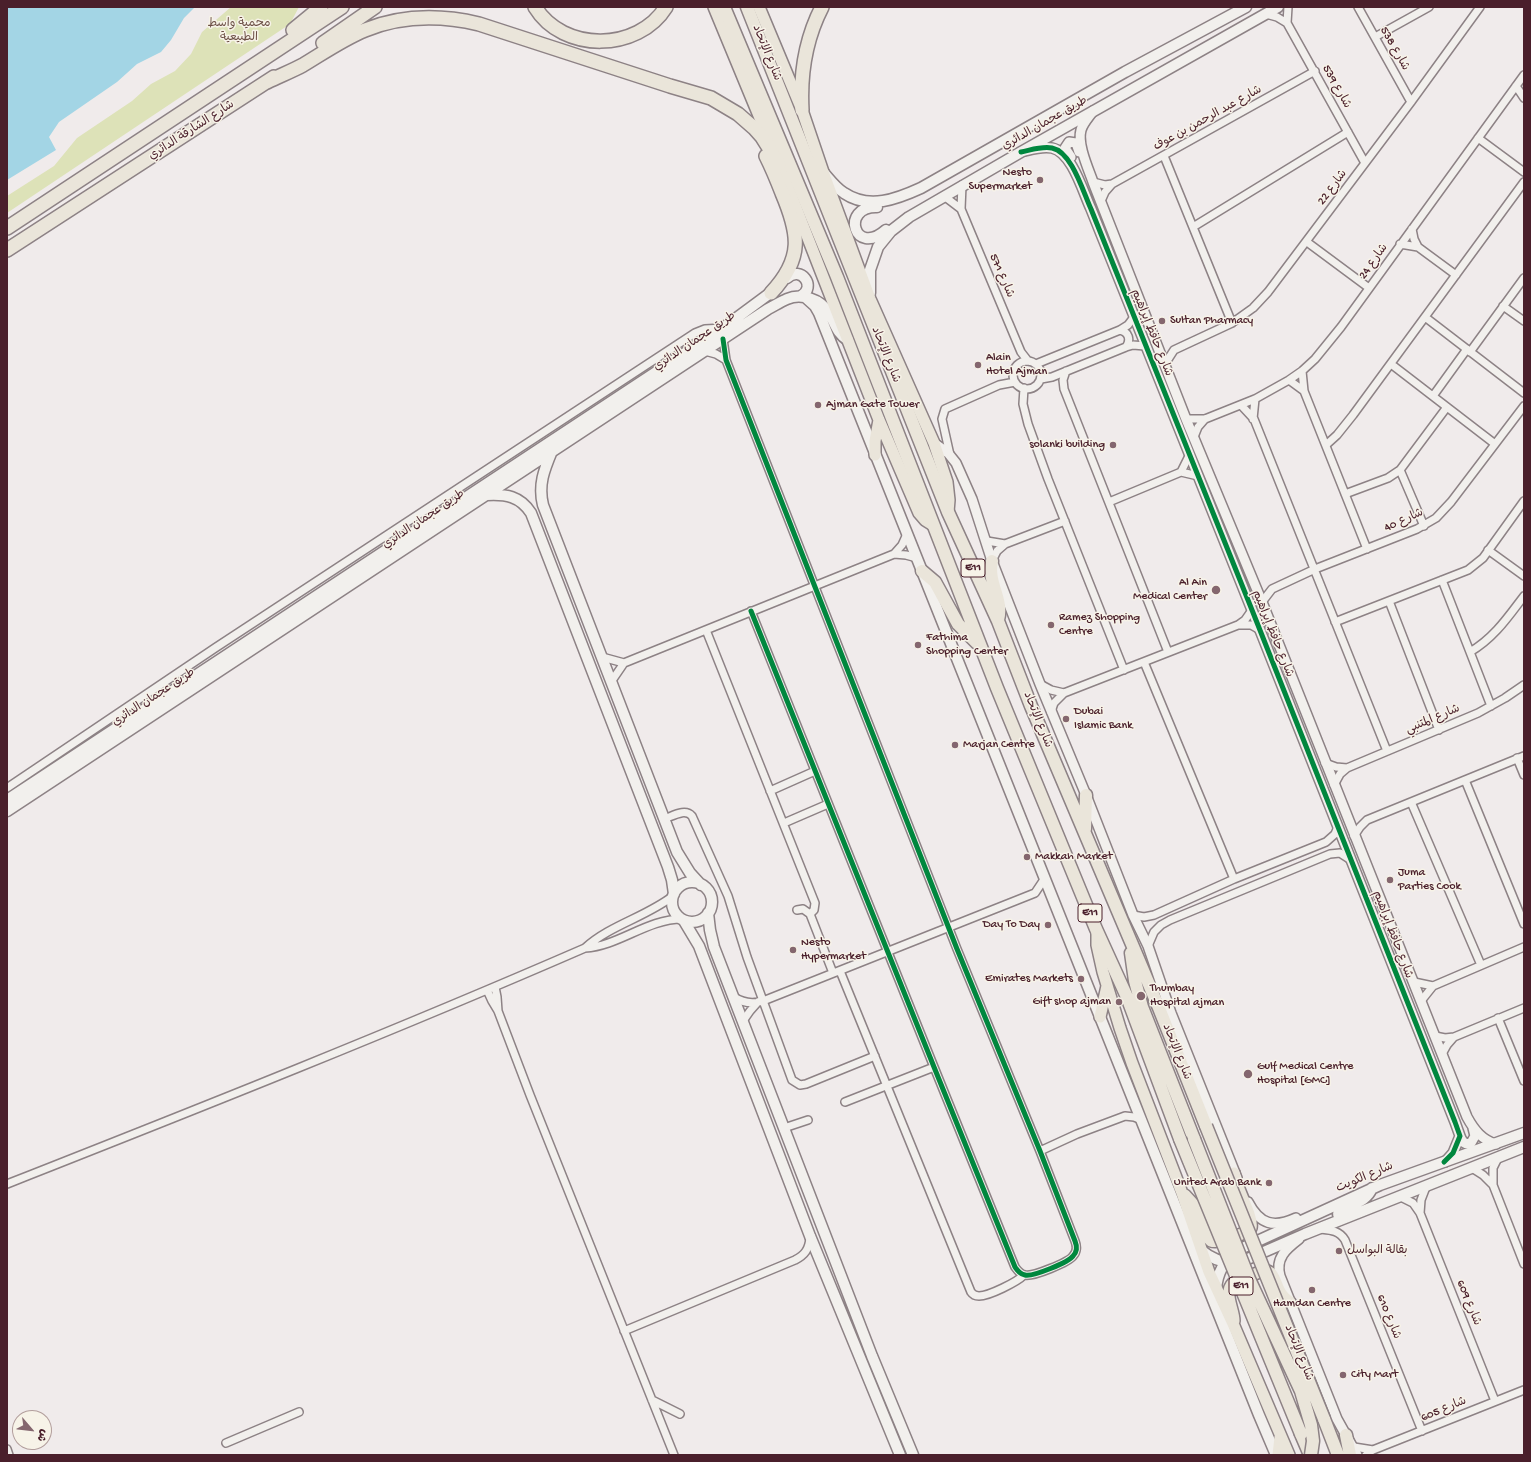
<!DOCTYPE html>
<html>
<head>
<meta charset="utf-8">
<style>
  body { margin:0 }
  #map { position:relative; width:1531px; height:1462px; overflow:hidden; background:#f0ebeb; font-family:"Gochi Hand","Playpen Sans Arabic",sans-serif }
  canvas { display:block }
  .frame { position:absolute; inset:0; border:8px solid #4a1f2b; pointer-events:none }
  .north { position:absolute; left:12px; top:1410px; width:40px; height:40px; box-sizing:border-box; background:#f7f3e8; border:1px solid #b29e9c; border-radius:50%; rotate:118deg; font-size:11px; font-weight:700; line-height:16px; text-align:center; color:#4a1f2b }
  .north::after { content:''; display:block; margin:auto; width:14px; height:18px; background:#84666e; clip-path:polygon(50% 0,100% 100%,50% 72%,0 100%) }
</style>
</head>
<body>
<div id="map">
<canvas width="1531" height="1462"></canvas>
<div class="frame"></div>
<div class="north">ش</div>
</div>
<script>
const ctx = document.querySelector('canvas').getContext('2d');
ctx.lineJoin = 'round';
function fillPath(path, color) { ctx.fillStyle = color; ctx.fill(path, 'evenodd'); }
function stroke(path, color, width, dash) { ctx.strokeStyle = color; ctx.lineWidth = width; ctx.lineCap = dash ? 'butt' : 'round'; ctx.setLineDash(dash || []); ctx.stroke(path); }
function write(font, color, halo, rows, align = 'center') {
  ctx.font = font + ' "Gochi Hand","Playpen Sans Arabic",sans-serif'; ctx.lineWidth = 3; ctx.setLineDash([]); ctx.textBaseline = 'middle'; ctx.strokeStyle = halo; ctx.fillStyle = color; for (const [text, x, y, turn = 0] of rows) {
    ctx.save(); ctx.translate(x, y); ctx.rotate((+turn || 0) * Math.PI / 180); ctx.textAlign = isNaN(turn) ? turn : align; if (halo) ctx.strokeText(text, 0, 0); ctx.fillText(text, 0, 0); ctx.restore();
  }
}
const green = new Path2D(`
  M231,7H299L290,24L269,38L7,213V196L54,166L77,138L132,101L151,84L175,71L191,54L202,32Z`);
const water = new Path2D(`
  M7,7H195L184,18L171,40L161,52L137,64L117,82L59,122L49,137L56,150L7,180Z`);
const minor = new Path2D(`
  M1288,7L1287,23L1365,163
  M1358,7L1411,102
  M1266,14L1277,17L1287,23
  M1375,37L1429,7
  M1516,86L1524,98
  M1478,138L1524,172
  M1164,156L1232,323
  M1093,182L1105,185L1112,184
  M962,185L961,209L1021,352L1028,361
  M944,196L961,209
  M1101,201L1105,192L1112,184L1315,71
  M1193,227L1348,132
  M1412,229L1414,239L1418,247
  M1307,242L1369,288
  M1400,244L1418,247L1456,275
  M1503,306L1524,321
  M1425,317L1524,393
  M1120,330C1129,332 1131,340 1126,347
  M723,339L726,360L957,949L1040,1151L1075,1241C1077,1246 1077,1252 1073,1256C1069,1262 1033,1277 1025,1275C1020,1274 1018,1271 1015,1267L934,1067L751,611
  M705,351L716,354L726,360
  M1470,352L1524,278
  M1013 375a14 14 0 1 1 28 0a14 14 0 1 1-28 0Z
  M1036,364L1120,330L1128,325L1134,317
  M1165,364L1174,350L1232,323L1253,308L1268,292L1411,102L1480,7
  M1391,364L1495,444
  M1066,371L1063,380L1064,389L1168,652
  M1302,371L1304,391L1367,549
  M1041,379L1052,377L1126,347L1133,345L1145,346
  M1289,380L1304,391
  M1024,388L1023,404L1028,424L1048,479L1124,670
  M1433,396L1467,349
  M1241,405L1254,419L1387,751
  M1186,419H1205L1255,399L1289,380L1302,371L1315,359L1341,327L1524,75
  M1253,419L1255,399
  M1194,437L1198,427L1205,419
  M1326,445L1337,435L1353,415L1524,182
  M950,455L942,419L945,409L999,385L1015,382
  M1400,470L1424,526
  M1181,472L1198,476
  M1345,494L1388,478L1400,470L1447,407
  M1109,502L1181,472L1189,456
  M987,541L1005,544
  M1488,550L1524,576
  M894,554L902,545L907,534
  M992,561L997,551L1005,544L1065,521
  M1442,580L1491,706
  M1389,601L1439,730
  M1262,602L1272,589L1315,569L1417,529L1436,518L1451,502L1524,406
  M1335,622L1468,570L1483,558L1524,501
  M1239,625H1251L1260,630
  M706,630L815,903L814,910L810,914
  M1470,652C1494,638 1508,617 1524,596
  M602,657L624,663
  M1144,662L1234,879
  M611,682L624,663L894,554L906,555L917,558
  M1040,684L1051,690L1064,693
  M1051,712L1054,703L1064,693L1238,625L1245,620L1252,610
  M1517,758L1524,775
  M1325,763L1336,767L1347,768
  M1465,780L1524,924
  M1334,785L1340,774L1347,768L1478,713L1505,698L1524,685
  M7,788L215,648L695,333L705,329L723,328
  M770,791L815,771
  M1411,802L1481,965
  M664,819C673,816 685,808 692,816L728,896L747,957L792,1080L800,1085L806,1084L875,1056
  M784,823L828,804
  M1354,836L1360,827L1367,820L1524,756
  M797,910L803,909L810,914L833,973
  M1133,915L1144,917L1154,915L1234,879L1326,842L1335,834L1338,827
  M1148,946L1154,932L1161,925L1170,920L1330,854L1340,853L1351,860
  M585,948C619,946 647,919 682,919
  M840,971L971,1292C973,1295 975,1296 979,1296C989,1296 1017,1282 1024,1275
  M1414,982L1433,986
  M495,987L497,997L498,1011
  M487,990L492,1001L498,1011L530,1095L674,1455
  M734,997C743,1003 753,1004 763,1001L1035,893L1045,878
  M1421,1001L1433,986L1524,947
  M1498,1018L1524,1081
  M743,1021L750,1011L758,1002
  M1435,1036L1445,1038L1454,1037
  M1442,1054L1447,1045L1454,1037L1524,1008
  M845,1102L934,1067
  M784,1128L808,1120
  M1040,1151L1077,1134L1125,1116L1134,1117L1142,1120
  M1498,1158L1493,1168V1185L1524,1264
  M1472,1168L1483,1175L1492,1184
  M7,1184C200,1108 394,1031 585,948C610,925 646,917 673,896
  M1401,1197L1413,1203L1420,1213L1495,1401
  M1420,1213L1421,1200L1426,1187
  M1320,1229C1330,1230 1339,1230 1345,1240L1422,1431
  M624,1331L795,1260C805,1255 809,1249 810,1238
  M652,1400L680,1414
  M226,1443L299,1412
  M1354,1447L1373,1450
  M7,1449L9,1455
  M1366,1455L1373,1450L1524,1390`);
const tertiary = new Path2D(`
  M1093,111C1089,117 1083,123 1081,130C1077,144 1088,168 1093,182L1186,419L1262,602L1467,1117C1474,1130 1482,1140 1496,1144
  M1025,151C1033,149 1043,146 1052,148C1072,152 1083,192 1091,209L1252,610L1455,1122L1460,1136L1453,1153L1445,1162
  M1071,157L1065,148L1069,142L1076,143L1079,152
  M934,443L948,453L956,463L972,499L992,561L1040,684L1086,795L1133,915L1148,946L1171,1013L1237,1178
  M1460,1136C1462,1142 1465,1145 1471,1143L1475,1136L1473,1128
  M1248,1202C1260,1225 1274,1228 1296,1218
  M1299,1239C1286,1249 1275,1258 1280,1276L1337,1419L1357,1455`);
const secondary = new Path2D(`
  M824,173C830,180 836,188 844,193C869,210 897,199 921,188L1125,72L1246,7
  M877,207C840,206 854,258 886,230
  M787,278C801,265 817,287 801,296
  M870,293V270L878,247L891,231L909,217L1021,152L1278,7
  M805,297L815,306L819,313L1259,1415L1276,1455
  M552,451C544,470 538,485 543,505L677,852L690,873L701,885
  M487,495C506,494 520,496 531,513L668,867L672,880L674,894
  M7,800L723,328L777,288
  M7,811L768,309C774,306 780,302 787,299C801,293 821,299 829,313C835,323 837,334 848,340
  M672 902a20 20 0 1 1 40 0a20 20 0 1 1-40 0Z
  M708,913L710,930L714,947L872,1356L913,1455
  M684,921L699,946L810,1236L900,1455
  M1340,1220L1338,1214L1340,1211C1352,1203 1366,1203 1372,1188
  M1201,1250C1214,1261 1227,1265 1243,1261L1305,1234L1524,1147
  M1216,1290C1217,1273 1224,1260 1238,1250L1380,1185L1524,1133`);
const primary = new Path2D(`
  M714,7L779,164L879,420L919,513L925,520L933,525
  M759,7L802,110L823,172L870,299L934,443L947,482L949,500L948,512
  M875,455V441L879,420
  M1097,934V945L1103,972L1120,1028L1132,1063L1182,1193L1209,1272L1234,1326L1289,1455
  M1100,1017L1107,986
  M1185,1195L1196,1207L1208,1238L1211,1241C1219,1244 1245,1234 1251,1228C1254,1217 1236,1188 1234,1173
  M1234,1321C1234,1309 1223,1293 1233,1283L1262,1271C1275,1268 1275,1285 1281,1293C1283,1297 1286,1299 1290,1302
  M1278,1455L1280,1437`);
const trunk = new Path2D(`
  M724,7L837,277L997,688L1096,929L1127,997L1180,1139
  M747,7L948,512L998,621L1031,706L1159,1008L1206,1126
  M992,561C987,583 1004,599 998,620
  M922,571L935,582L958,624L977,643
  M1085,829L1086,795
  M1131,953L1135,981L1142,1007L1194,1139
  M1324,1419L1338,1455
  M1301,1434L1310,1455
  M1346,1435L1350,1455`);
const motorway = new Path2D(`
  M535,7C563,53 638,52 666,7
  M293,30L321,7
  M323,43L375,7
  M267,82C279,76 292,71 303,65C323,53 343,39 365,30C402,15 441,15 479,24L670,86L711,98L738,114L754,128L762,137L779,164
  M802,110C800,74 805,40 822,7
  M766,156C772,168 777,180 782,193C799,233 804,258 771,293
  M7,228L342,7
  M7,250L274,77`);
const trunkBridge = new Path2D(`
  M1206,1126L1324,1419
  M1180,1139L1301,1434
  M1194,1139L1249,1279L1301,1391L1311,1425L1313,1441L1311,1455`);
const cycleway = new Path2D(`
  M1021,152C1031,150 1042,146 1052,148C1072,152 1083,192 1091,209L1252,610L1455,1122L1460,1136L1453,1153L1444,1162
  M723,339L726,360L957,949L1040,1151L1075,1241C1077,1246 1077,1252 1073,1256C1069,1262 1033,1277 1025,1275C1020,1274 1018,1271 1015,1267L934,1067L751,611`);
const markers = [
  [1040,180,4,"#84666e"],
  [1162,321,4,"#84666e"],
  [978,365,4,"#84666e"],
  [818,405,4,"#84666e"],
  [1113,445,4,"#84666e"],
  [1216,590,5,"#84666e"],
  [1051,625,4,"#84666e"],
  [918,645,4,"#84666e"],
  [1066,719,4,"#84666e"],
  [955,745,4,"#84666e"],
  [1027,857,4,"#84666e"],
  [1390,880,4,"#84666e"],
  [1048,925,4,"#84666e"],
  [793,950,4,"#84666e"],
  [1081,979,4,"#84666e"],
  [1141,996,5,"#84666e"],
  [1119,1002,4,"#84666e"],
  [1248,1074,5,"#84666e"],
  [1269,1183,4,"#84666e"],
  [1339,1251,4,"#84666e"],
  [1312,1290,4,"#84666e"],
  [1343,1375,4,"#84666e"]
];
const shields = [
  [973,568,24],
  [1090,913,24],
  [1241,1286,24]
];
const shieldNames = [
  ["E11",973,568],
  ["E11",1090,913],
  ["E11",1241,1286]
];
const parkNames = [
  ["محمية واسط",239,24],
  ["الطبيعية",239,38]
];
const streetNames = [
  ["شارع 538",1394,49,61],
  ["شارع الإتحاد",766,53,68],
  ["شارع 539",1336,87,61],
  ["شارع عبد الرحمن بن عوف",1208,119,-29],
  ["طريق عجمان الدائري",1045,124,-30],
  ["شارع الشارقة الدائري",192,131,-33],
  ["شارع 22",1333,188,-53],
  ["شارع 24",1374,262,-54],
  ["شارع 571",1001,276,67],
  ["شارع حافظ إبراهيم",1151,333,68],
  ["طريق عجمان الدائري",695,342,-34],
  ["شارع الإتحاد",885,355,68],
  ["طريق عجمان الدائري",424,520,-34],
  ["شارع 40",1404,521,-24],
  ["شارع حافظ إبراهيم",1272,634,68],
  ["طريق عجمان الدائري",154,698,-33],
  ["شارع الإتحاد",1037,720,68],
  ["شارع المتنبي",1433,720,-23],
  ["شارع حافظ إبراهيم",1392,935,69],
  ["شارع الإتحاد",1176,1052,68],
  ["شارع الكويت",1365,1178,-23],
  ["شارع 609",1468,1303,68],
  ["شارع 610",1388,1317,68],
  ["شارع الإتحاد",1298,1353,68],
  ["شارع 605",1444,1410,-22]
];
const poiNames = [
  ["Nesto",1032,173,"right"],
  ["Supermarket",1032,187,"right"],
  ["Sultan Pharmacy",1170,321],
  ["Alain",986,358],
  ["Hotel Ajman",986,372],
  ["Ajman Gate Tower",826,405],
  ["solanki building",1105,445,"right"],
  ["Al Ain",1207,583,"right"],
  ["Medical Center",1207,597,"right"],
  ["Ramez Shopping",1059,618],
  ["Centre",1059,632],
  ["Fathima",926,638],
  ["Shopping Center",926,652],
  ["Dubai",1074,712],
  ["Islamic Bank",1074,726],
  ["Marjan Centre",963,745],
  ["Makkah Market",1035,857],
  ["Juma",1398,873],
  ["Parties Cook",1398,887],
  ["Day To Day",1040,925,"right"],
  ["Nesto",801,943],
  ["Hypermarket",801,957],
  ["Emirates Markets",1073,979,"right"],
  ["Thumbay",1150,989],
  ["Hospital ajman",1150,1003],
  ["Gift shop ajman",1111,1002,"right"],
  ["Gulf Medical Centre",1257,1067],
  ["Hospital [GMC]",1257,1081],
  ["United Arab Bank",1261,1183,"right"],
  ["بقالة البواسل",1347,1251],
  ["Hamdan Centre",1312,1304,"center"],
  ["City Mart",1351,1375]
];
fillPath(green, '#dde2b8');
fillPath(water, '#a3d5e5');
stroke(minor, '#8d8285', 10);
stroke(tertiary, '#8d8285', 12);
stroke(secondary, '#8d8285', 13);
stroke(primary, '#8d8285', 14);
stroke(trunk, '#8d8285', 15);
stroke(motorway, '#8d8285', 16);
stroke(minor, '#f2f0ed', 7);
stroke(tertiary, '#f2f0ed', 9);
stroke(secondary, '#f2f0ed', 10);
stroke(primary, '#eae5da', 11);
stroke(trunk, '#eae5da', 12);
stroke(motorway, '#eae5da', 13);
stroke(trunkBridge, '#8d8285', 15, []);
stroke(trunkBridge, '#eae5da', 12);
stroke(cycleway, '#00873e', 5);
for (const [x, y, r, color] of markers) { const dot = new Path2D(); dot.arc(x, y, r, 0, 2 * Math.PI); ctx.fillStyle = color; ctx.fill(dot); stroke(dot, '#f7f3e8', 1.5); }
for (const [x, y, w] of shields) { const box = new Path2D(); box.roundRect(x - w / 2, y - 9, w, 18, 3); ctx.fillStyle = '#f7f3e8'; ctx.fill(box); stroke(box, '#4a1f2b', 1); }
write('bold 11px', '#4a1f2b', null, shieldNames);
write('12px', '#6b4e44', '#f7f3e8', parkNames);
write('12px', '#4a1f2b', '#f7f3e8', streetNames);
write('12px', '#4a1f2b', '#f7f3e8', poiNames, 'left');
</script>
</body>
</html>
